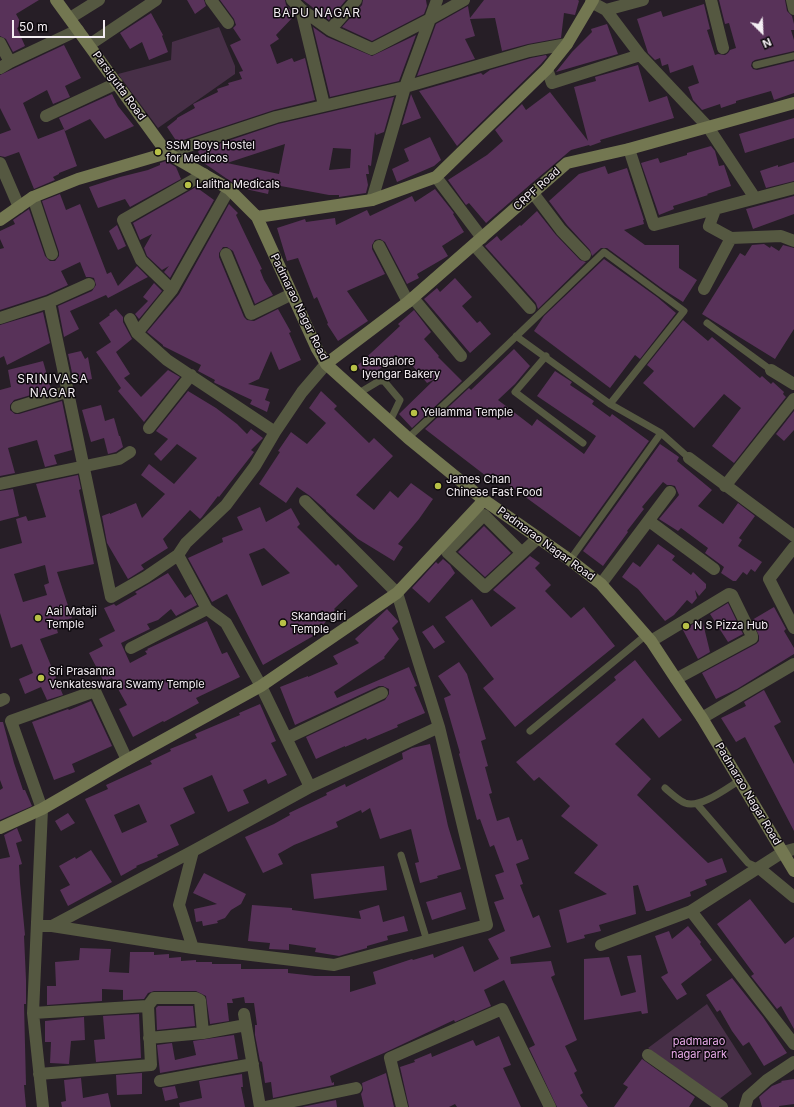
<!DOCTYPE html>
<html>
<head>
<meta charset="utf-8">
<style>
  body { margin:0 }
  #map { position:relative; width:794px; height:1107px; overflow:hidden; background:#261e26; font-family:Inter,sans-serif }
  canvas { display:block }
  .north { position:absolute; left:742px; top:12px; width:40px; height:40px; -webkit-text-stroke:3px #0d090d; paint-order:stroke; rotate:156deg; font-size:11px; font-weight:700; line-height:16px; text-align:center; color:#f4eef3 }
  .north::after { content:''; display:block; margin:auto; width:14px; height:18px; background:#f4eef3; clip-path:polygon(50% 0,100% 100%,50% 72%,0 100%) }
  .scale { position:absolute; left:12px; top:20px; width:93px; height:18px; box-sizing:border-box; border:2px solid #f4eef3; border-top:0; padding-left:5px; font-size:12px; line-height:14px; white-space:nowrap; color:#f4eef3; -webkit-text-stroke:3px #0d090d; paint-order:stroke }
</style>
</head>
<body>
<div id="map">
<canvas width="794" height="1107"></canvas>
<div class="north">N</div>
<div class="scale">50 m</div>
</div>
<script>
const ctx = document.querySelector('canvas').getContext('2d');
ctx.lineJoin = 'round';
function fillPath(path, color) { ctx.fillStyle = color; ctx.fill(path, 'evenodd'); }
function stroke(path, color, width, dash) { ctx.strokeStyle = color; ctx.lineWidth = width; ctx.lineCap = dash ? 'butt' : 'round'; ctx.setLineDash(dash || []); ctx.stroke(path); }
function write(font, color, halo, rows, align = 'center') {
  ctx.font = font + ' Inter,sans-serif'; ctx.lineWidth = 3; ctx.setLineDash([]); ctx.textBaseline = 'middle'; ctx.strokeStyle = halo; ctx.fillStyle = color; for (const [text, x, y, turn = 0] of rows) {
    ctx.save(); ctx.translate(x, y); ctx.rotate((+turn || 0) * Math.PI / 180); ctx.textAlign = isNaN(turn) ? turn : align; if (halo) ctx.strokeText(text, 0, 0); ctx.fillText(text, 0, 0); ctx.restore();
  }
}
const green = new Path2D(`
  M219,27L235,66V74L158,128L118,74L171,60L172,42Z
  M707,1004L752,1074L718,1100L648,1048Z`);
const building = new Path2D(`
  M0,0H39L16,14L22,25L17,28L25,46L13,52L6,39L0,36Z
  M187,0H204L206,6L195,14Z
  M220,0H285L286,5L295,15L276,35L279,39L270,45L277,64L292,58L294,62L305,58L315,100L274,110L177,142L167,127L177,119V118L195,108L193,104L218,92L217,89L229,85L228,83L242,79L239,72L243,71L230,45L241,40L233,28L236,25L234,19Z
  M303,0H346L329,20Z
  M363,0H426L427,6L424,14L372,41L342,27L362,5Z
  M484,0H578L579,1L575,15L564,13L561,38L528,44L502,51L495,18L470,19L475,36L465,39L475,59L417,76L436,24L468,6L470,18Z
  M719,0H785L787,11L792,16L794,24V30H791L794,40V51L755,60L752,62L751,66L753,69L757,70L794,61V93L774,100L771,91L736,101V103L721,108L720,104L702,110L693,100L688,87L699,83L693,65L670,73L668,64L662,66L660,58L655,60L648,53L637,19L661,11L663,17L704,4L710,29L707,30L715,55L718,54L725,55L728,53L730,50L736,48L729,23L725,24Z
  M151,13L163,35L162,36L168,52L149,60L142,42L130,49L120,33Z
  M607,24L618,54L556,72L572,52L592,32L591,29Z
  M313,27L327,37L372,56L416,35L399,81L330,97Z
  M64,45L81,78L65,86L70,97L53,104L47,90L23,103L38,139L64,129L77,166L59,173V174L53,177L55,180L34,189L19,152L5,157L0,156V134L11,130L0,108V75Z
  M546,55L547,57L541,64L457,146L419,91L481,73L483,75L490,70L531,58Z
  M638,65L649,102L667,96L674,118L600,140L601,142L590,146L589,145L571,150L532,183L486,223L469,203L466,205L448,180L487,155L503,141L495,130L522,104L526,110L550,92L588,141L574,87L596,81L595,77Z
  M112,94L118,106L134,126L105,139L90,119L65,131L59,118Z
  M411,94L421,118L402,125Z
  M394,97L384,132L376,135L375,132L371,166L368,165L369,174H366L368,185L366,193L339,197V195H329L270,184L268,194L250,190L236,185L195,157H200L198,151L278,124ZM285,144L279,174L227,163ZM333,148L351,149L350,168L329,170Z
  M794,118V138L745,153L739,134Z
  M430,137L441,160L434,166L397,182L392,169L409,161L404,149Z
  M711,146L715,151L719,166L724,165L731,186L707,194L708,195L673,206L674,209L659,215L641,163L658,158L660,163L687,155V153Z
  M166,161L176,167L181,179L130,207L125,199L98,208L89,187L120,177L148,170L160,165V163Z
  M794,162V181L766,188L760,171L778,165V167Z
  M605,166L608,174L627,168L644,220H643L644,224L624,230L645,245H679V268L697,280L683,302L664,290L607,248H601L592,256L590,250L567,225L549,201L579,174Z
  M196,187L214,200L170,278L164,272L169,266L162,270L147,256L144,248L152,234L140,240L133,223Z
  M435,189L454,213L453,214L464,232L442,246L448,256L417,274L419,278L407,284L385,242L380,239L375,240L372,245V249L385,274L347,291L368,321L338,341L327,324L328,323L317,297L314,299L298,258L287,261L277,228L305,219L306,222L335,218L336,225L367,210L370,216L412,196L415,202Z
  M60,194L66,210L80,204L107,274L111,272L118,286L137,266L148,277L108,298L106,295L70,311L79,329L64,337L58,306L92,291L96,285L94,278L90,277H86L80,262L61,271L68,285L46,295L0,310V249L4,248L0,239V231L15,224L13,220L29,209L45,256L50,261H55L59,256V252L42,201Z
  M794,196V214L753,229L746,209Z
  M229,204L238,213L236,215L244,232L262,269L260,270L264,280L273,295L255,304L233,251L227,247H223L219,253V257L244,317L247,320L254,321L278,309L291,332L289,333L301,360L279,370L271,351L259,379L248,384L269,389L265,400L270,402L267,412L250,404L252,400L215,383L214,382L215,380L198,371L201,365L163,346V345L147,332L179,294Z
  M537,211L556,235L580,260L586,262L538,309L536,303L485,246L497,236L501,241L520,225L521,226Z
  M117,225L126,246L118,250L109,231Z
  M764,244L770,248L771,246L779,251L783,245L794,248V329L775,359L702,314L740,253L745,256L752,245Z
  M604,259L657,297L676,313L640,359L635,355L610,388L534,331L544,316Z
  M455,278L472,297L462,306L477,323L480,321L491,334L470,353L424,299L437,288L440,292Z
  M154,283L162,291L139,319L135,314L148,301L143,297Z
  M116,309L123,317V322L132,339L116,352L130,374L124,378L141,397L168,370L180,377L144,422L118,391L121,388L96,352L111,342L99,323L110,315L109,314Z
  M414,310L431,332L424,339L439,356L438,357L462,381L412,428L399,414L435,379L427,383L406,358L401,362L395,355L369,379L357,366L400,326L398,324Z
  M43,312L50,343L7,365L4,356L0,358V325Z
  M683,320L708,341L712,337L760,378L762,376L771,384L773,382L784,392L783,394L786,397L734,463L712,446L741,408L724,394L694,428L643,383L654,371L647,365Z
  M514,349L530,366L515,384L498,400L532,426L537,419L584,454L596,436L537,396L555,371L572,382L570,385L594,401L592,404L610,417L612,414L649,441L580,537L494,474L490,479L425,429L469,388L471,390Z
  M81,351L85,359L88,357L92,379L74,382L68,354Z
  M43,361L51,389L14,400L10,405V410L15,414H19L62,401L72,450L54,455L57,464L45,467L37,440L8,448L15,473L0,476V390L11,387L8,370Z
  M188,391L216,408L237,424L247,434L251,429L263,438L251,450L254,452L251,456L219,497L218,496L202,517L200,519L190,510L163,539L168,548L141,565L144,569L128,579L107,543L102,516L110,513V514L136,503L142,518L165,494L141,475L149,464L174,484L197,458L177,444L161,461L154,454L168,439L156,431Z
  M321,391L337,406L334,409L369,443L374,438L393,456L356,495L374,510L390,491L398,498L411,483L433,499L419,519L398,544L403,547L394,561L358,539L326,511V510L310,496L297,487L286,503L259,484L280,452L278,451L291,432L307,444L326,423L309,408Z
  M101,405L105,421L114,418L119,436H120L123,447L116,452L108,454L104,438L91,442L82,410Z
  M794,411V430L784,441L776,434Z
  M660,444L679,457L677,461L712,490L698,506L723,524L738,503L755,516L739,538L742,540L738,546L762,562L755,572L751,569L747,575L743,572L736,581H733L721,573L724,567L705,553L708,548L681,528L678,531L659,519L679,495L675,486L671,485H667L663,482L642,507L644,509L627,531L628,532L603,566L583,551Z
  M78,475L81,489L79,490L94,564L57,572L72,618L55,623L58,633L40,639L63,695L47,700L41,687L25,694L19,679L33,673L22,644L11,648L0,613V549L22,543L16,519L26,516L28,521L46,517L36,484ZM45,565L49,583L44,585L47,595L23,602L14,574Z
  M13,489L19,516L0,521V491Z
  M260,507L266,522L291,508L300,524L297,527L336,566L338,564L358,586L334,609L335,610L315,635L263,665L227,594L212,602L188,558L223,542L222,538L243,530L237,517ZM264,548L290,573L262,586L249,554Z
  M484,526L511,553L485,577L458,552Z
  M658,544L675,556L672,560L691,575L693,572L706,584V588L699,596L695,590L697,598L692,604L687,600L674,615L665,621L638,589L622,577L633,562L640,567Z
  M530,556L540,563L535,568L551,585L545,591L571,618L584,607L615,646L515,727L483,688L494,679L445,617L472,599L491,627L516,608L493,590Z
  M443,559L450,565L455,573L429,603L412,588L436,562L438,564Z
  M168,573L185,598L191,594L197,605L176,616L171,609L158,620L147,624L150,629L121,643L130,663L147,654L145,651L148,650L147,649L207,621L222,654L227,652L240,677L196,698L199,703L164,722L163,721L133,737L119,709L127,705L112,678L104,682L89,653L103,646L99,639L115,631L104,608L114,604L116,606L137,594L135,592Z
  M728,603L743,634L728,642L710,614Z
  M774,607L786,629L784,631L794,648V654L737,689L716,699L702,673L756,644L759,641V636L752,620Z
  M387,609L398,621V622L392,628L399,639L384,657L385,658L334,692L337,698L409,667L417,686L414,687L425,713L397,725L398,727L367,740L366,738L345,747V746L316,759L306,737L385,700L389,694V689L383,686H379L295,725L280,687L308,676V677L338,664L333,656L359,643L355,639Z
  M702,619L710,652L698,659L683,630Z
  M433,625L445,642L434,649L422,632Z
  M635,660L682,720L659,738L643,718L615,744L651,779L637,795L708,863L722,858L727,872L705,880L707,885L690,892L691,896L649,911H646L638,885L633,886L636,914L599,925L601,931L584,935L585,938L567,943L559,910L607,894L574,873L598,845L561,816L570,806L539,777L534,781L516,762L616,680L614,677Z
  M459,662L467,674L486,739L481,741L488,766L485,767L492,793L489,794L497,821L509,817L517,841L522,839L529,859L516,864L523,884L520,885L533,918L539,915L551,947L510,957L511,964L551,961L555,975L551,977L577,1040L565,1046L577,1071L574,1073L583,1093L580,1095L588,1107H557L529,1048L535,1045L504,980L484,990L491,1006L455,1022L454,1020L384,1053L330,1076L332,1083L334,1082V1085L273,1098L271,1082L265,1083L262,1062L260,1061L255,1035V1025H257L254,1003H245L244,997L232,999L233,1003H227L229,1021L210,1024L206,996L196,991H154L148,993L144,999L123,1000V990L102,989V1001L47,1005V986H56L55,962L79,960L80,948L111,949L109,972L129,973L130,952H154V955L169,954V958L181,957V961L196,960V962H212V964H241V969H288V973L315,976H350V992L376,984L373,972L412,959L413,960L433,954L434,958L463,946L474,972L499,959L488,939L505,931L494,902L504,899L495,875L504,872L494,845L490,847L480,819L477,820L459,754L460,753L444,698L451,695L438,676Z
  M764,690L781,722L774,726L794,764V831L745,737L736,742L721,718L746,706L744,702Z
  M91,701L112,746L72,764L75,772L54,780L32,722L68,709L69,710Z
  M260,704L276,741L271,743L287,775L268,784L266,779L243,790L249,803L228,812L212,775L183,788L195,813L170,825L179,845L157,855L158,857L136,866L137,867L121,876L85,799L108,789L106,785L152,764L150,761L171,751L170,749L197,738L195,734L240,715L239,713ZM139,804L147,822L122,833L114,815Z
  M0,722H3L14,763L23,790H25L32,806L0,820V790L3,788L0,780Z
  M430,744L448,826L461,869L437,876L438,878L420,883L415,863L419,862L411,829L380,839L370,808L362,813L361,810L336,822L338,827L294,845L278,854L283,864L263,873L245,837L274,824L290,815L289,813L327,795L326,793L345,784L346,787L403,759L402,753L412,748Z
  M68,813L75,823L61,831L55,821Z
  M17,828L22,841L16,843L22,864L19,865L20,883L25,935L24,936L26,980V1004H24L26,1085H24L26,1107H0V859L10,857L4,835Z
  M91,850L112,882L68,906L60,890L70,885L59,866L75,857L76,859Z
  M384,866L387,890L314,899L311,874Z
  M204,873L246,894L241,904L231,910L225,918L217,921L218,923L203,926L202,921L196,922L194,909L217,904L193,893Z
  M461,892L466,909L432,920L426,902Z
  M750,899L785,944L794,937V1029L781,1006L777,1009L751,976L754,974L717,924Z
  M252,905L292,908V910L361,919L359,911L379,905L383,922L404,916L408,931L387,936L388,940L367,946V948L339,956L315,952L316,948L289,944V950L269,949L270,943L248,941Z
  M688,926L701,942L700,944L712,960L681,984L687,994L677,1000L661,977L668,973L655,936L669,931L672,939Z
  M641,955L648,1013L642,1014L641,1011L584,1020V959L609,957L621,996L636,992L627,956Z
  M732,978L763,1017L787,1053L764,1066L749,1042L743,1046L732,1031L720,1010L717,1012L706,995Z
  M158,1006H193L195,1026L157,1030L156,1008Z
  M139,1014L141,1058L96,1062L94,1040L105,1039L103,1016Z
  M84,1017L85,1040L71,1041L69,1064L50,1063L51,1042H45V1021Z
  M234,1035L238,1059L160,1073L157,1045L172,1043L175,1060L196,1055L193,1041Z
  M499,1036L511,1065L503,1068L521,1107H457L455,1104L449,1107H409L400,1067L415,1062L414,1060L431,1053L432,1057L473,1040L476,1046Z
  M642,1059L695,1097L689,1107H614L628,1087L623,1084Z
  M142,1073V1094L117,1095L116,1075Z
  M386,1073L394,1107H364L361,1094L363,1090L362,1083Z
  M242,1074L243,1087H241L245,1107H180L179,1103L202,1098L199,1081Z
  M81,1078L83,1098L108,1093L111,1107H62L61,1102L66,1101L64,1080Z
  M794,1079V1104L779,1106V1107H762L759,1097L772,1086L782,1082L781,1081Z
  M175,1086L178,1098L165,1101L162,1088Z
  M336,1100L337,1107H302Z`);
const lane = new Path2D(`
  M756,65L794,56
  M707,323L771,370
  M516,336L610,404L661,433L689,458
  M546,356L515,392L583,443
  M359,393L379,381H384L400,400L390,421
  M408,438L476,375L604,252L684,311L610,404
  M570,560L661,433
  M530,731L646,635
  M665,788C671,793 678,800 685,803C700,809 727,788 740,780
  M697,804L748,863L759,868
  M401,855L427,941`);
const street = new Path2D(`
  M211,0L228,23
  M292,0L301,9L324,105
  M711,0L723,48
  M792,0L794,9
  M591,2L606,10L640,55L708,127L755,198
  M301,9L330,30L372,49L430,19L464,0
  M606,10L643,0
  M70,18L99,0
  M330,30L356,0
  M0,43L10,62
  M89,45L156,0
  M0,68L10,62L78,30
  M547,69L552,83L640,55
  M46,116L117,83
  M629,149L654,225L794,188
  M167,153L276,117L405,87L529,51L567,44
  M0,163L19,207
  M436,177L482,238
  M533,193L561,230L585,255
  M33,197L52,254
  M372,200L405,87L437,0
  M715,210L709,226L731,238L781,236L794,241
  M474,245L530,308
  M379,246L408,302
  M226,254L251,314L292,294
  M704,289L731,238
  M172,290L141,260L123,220L204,174
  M413,298L461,356
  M49,302L111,597L146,577L178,555L186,543L226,505L255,466L275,432L302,392L326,364
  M0,318L49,302L89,284
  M130,319L137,333L167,360L275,432
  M137,333L172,290L229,189
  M771,370L794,384
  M17,407L69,391
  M149,428L191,375
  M689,458L794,536
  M0,484L119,459L130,452
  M725,486L794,399
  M649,521L714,569
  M794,547L769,579L794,628
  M522,553L484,515L447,552L485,587L538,538
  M178,555L207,609L226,623L261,686L310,787
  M601,584L670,492
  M651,641L729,594L732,595L752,636V638L676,679
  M131,648L207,609
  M0,701L4,699
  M702,718L794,664
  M287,738L382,693
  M759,868L794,897
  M691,911L794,1044
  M37,926H52L193,948L334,965L487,925L439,727L397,593L305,501
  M52,926L193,851L310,787L439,727
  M601,945L691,911L783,852L794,849
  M193,948L179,905L193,851
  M148,1006L154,998H196L200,1000L203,1033
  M33,1013L148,1006L151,1065L39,1074
  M244,1014L260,1107
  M149,1038L203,1033L246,1025
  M648,1055L722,1107
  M160,1081L253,1064
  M43,1107L33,1013L42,809L11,721L95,691L127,760
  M265,1107L356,1088
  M402,1107L390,1058L502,1009L550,1107
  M745,1107L748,1097L767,1080L794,1062`);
const secondary = new Path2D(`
  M56,0L167,153L229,189L257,217L317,349L326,364L408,438L484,500L570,560L601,584L651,641L676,679L702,718L794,871
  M257,217L372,200L436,177L547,69L567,44L593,0
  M0,220L33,197L78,179L167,153
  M326,364L408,302L567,163L629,149L794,103
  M0,828L42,809L127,760L261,686L397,593L484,500`);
const markers = [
  [158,152,4,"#b8c147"],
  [188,185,4,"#b8c147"],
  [354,368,4,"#b8c147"],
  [414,413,4,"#b8c147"],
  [438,486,4,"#b8c147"],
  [38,618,4,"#b8c147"],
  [283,623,4,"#b8c147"],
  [686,626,4,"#b8c147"],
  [41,678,4,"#b8c147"]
];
const streetNames = [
  ["Parsigutta Road",119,86,54],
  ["CRPF Road",537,189,-42],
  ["Padmarao Nagar Road",299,307,64],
  ["Padmarao Nagar Road",546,544,36],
  ["Padmarao Nagar Road",748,794,59]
];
const poiNames = [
  ["SSM Boys Hostel",166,146],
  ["for Medicos",166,159],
  ["Lalitha Medicals",196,185],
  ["Bangalore",362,362],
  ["Iyengar Bakery",362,375],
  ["Yellamma Temple",422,413],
  ["James Chan",446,480],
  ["Chinese Fast Food",446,493],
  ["Aai Mataji",46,612],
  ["Temple",46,625],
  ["Skandagiri",291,617],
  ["Temple",291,630],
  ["N S Pizza Hub",694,626],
  ["Sri Prasanna",49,672],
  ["Venkateswara Swamy Temple",49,685]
];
const parkNames = [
  ["padmarao",699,1042],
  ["nagar park",699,1055]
];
const neighbourhoodNames = [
  ["BAPU NAGAR",317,13],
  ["SRINIVASA",53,379],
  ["NAGAR",53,393]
];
fillPath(green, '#472f47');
fillPath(building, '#583259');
stroke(lane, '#555841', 7);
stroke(street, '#555841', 12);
stroke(secondary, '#737751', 12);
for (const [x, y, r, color] of markers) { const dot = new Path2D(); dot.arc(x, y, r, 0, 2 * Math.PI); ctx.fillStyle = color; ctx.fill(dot); stroke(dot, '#0d090d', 1.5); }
write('11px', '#f4eef3', '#0d090d', streetNames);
write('11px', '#f4eef3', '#0d090d', poiNames, 'left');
write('11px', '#e9aaea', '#0d090d', parkNames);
ctx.letterSpacing = '1px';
write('12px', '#f4eef3', '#0d090d', neighbourhoodNames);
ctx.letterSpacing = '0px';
</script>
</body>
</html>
